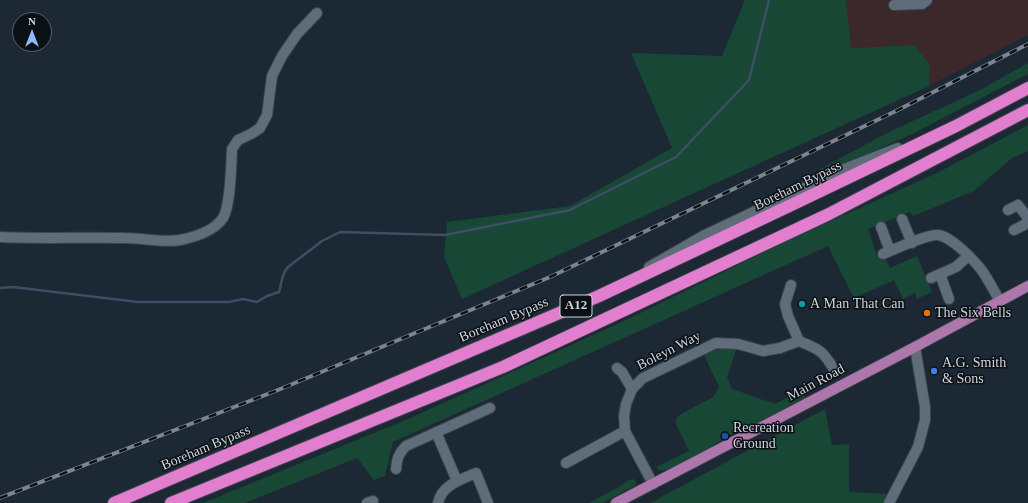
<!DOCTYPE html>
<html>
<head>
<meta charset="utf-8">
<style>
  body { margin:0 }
  #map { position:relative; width:1028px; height:503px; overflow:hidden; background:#1c2833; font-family:"Times New Roman",serif }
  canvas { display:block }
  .north { position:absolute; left:12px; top:12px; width:40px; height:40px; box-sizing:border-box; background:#0b1015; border:1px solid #595f65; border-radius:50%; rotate:0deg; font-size:11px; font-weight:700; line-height:16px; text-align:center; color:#ced6dd }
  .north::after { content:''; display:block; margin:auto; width:14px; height:18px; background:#8fb8fd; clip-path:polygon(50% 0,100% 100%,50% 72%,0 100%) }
</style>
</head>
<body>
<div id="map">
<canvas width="1028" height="503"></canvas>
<div class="north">N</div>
</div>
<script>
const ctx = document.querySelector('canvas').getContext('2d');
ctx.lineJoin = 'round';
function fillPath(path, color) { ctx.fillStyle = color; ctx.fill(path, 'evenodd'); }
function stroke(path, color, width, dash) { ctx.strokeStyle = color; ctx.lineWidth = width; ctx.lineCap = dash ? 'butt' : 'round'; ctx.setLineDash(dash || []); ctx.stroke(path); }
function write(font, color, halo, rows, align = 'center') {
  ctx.font = font + ' "Times New Roman",serif'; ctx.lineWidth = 3; ctx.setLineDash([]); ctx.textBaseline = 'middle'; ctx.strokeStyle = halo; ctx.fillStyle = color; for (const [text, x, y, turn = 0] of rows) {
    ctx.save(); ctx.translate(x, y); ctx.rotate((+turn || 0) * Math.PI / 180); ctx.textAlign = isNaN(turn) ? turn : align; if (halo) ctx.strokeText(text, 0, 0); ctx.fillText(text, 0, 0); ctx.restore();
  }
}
const industrial = new Path2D(`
  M846,0H1028V35L929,86L930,65L914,45L851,48Z`);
const green = new Path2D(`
  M745,0H846L851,48L914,45L930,65L929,86L462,299L444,257L447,222L570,206L672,148L631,53L722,56Z
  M1028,63V74L912,134L822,174L820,169L889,132L982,89Z
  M1028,125V151L1012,158L974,191L913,216L910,212L868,229L877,256L883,254L890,268L917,256L932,292L917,299L915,293L903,299L894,280L854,298L828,246L393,442L385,476L374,480L357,458L245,503H203L408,419L626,320L791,239L937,173Z
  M722,349L736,350L727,377L732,389L775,404L802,390L805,397L748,429L729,435L698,455L669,469L659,471L656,467L689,451L676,424V418L681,414L713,397L719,387L704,355L715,350Z
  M825,409L832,445L849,444V492L887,494L884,503H650Z
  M635,479L636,485L602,503H589L617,488L629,480Z`);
const stream = new Path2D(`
  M0,288L13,287L138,302H229L243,299L257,302L267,296L279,292C282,283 281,274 288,267L322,241L340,232L445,235L570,210L676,157L749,80L769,0`);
const minor = new Path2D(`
  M894,5L922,4L927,0
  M1008,210L1018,205L1028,218
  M902,219L912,243
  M881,227L890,251
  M1014,230L1024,225L1028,221
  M0,237C42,239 84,237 125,238C143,238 163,243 180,240C195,237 214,231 223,218C231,204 231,165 232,149L238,140L251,134L260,128L267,115L272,76L282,56L297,34L317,13
  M883,254C895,249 927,234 938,235C952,237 975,261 983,272C989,281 994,291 1000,301
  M649,267L703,236L842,170L898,148
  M940,274L949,299
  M931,278L956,267L968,256
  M799,341C821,350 823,351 835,371
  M617,368L622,372L632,389
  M436,432L457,481
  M566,463L625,431
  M396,469C397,458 399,453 406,446L490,408
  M653,484L625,431L624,416L626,404L632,389L643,378L716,343L738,344L763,351L780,348L799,341L788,316L785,304L791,285
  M367,503L373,501
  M438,503C442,485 460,480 476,473L488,503
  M889,503L918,447L925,420V407L915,347`);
const major = new Path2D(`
  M616,503L915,347L1028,286`);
const highway = new Path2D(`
  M114,503L599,296L787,207L956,126L1028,88
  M171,503L503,367L829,214L1028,110`);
const rail = new Path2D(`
  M0,498L278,390L550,277L896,111L1028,44`);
const markers = [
  [802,304,4,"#0f9aa8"],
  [927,313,4,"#e8710a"],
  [934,371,4,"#3f7fe0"],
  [725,436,4,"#1a4fb4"]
];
const shields = [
  [576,306,32]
];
const shieldNames = [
  ["A12",576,306]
];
const streetNames = [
  ["Boreham Bypass",798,186,-26],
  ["Boreham Bypass",504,320,-23],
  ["Boleyn Way",669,351,-27],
  ["Main Road",816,383,-28],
  ["Boreham Bypass",206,448,-23]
];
const poiNames = [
  ["A Man That Can",810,304],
  ["The Six Bells",935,313],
  ["A.G. Smith",942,363],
  ["& Sons",942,379],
  ["Recreation",733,428],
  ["Ground",733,444]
];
fillPath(industrial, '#3c282a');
fillPath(green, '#194735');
stroke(stream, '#3e4e65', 2.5);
stroke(minor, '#3a444d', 12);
stroke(major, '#3a444d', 12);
stroke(highway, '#3a444d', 14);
stroke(minor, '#5f6d7a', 10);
stroke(major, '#ae77ac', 10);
stroke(highway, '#e27ece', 12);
stroke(rail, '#7b858e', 4);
stroke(rail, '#0b1015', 2.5, [8]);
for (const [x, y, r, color] of markers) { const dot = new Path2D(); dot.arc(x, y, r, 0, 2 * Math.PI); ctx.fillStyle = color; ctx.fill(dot); stroke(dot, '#0b1015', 1.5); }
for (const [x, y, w] of shields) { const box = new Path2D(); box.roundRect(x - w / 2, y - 11, w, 22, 3); ctx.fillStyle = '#0b1015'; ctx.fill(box); stroke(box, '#ced6dd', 1); }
write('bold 13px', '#ced6dd', null, shieldNames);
write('14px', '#ced6dd', '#0b1015', streetNames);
write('14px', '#ced6dd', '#0b1015', poiNames, 'left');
</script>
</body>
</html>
